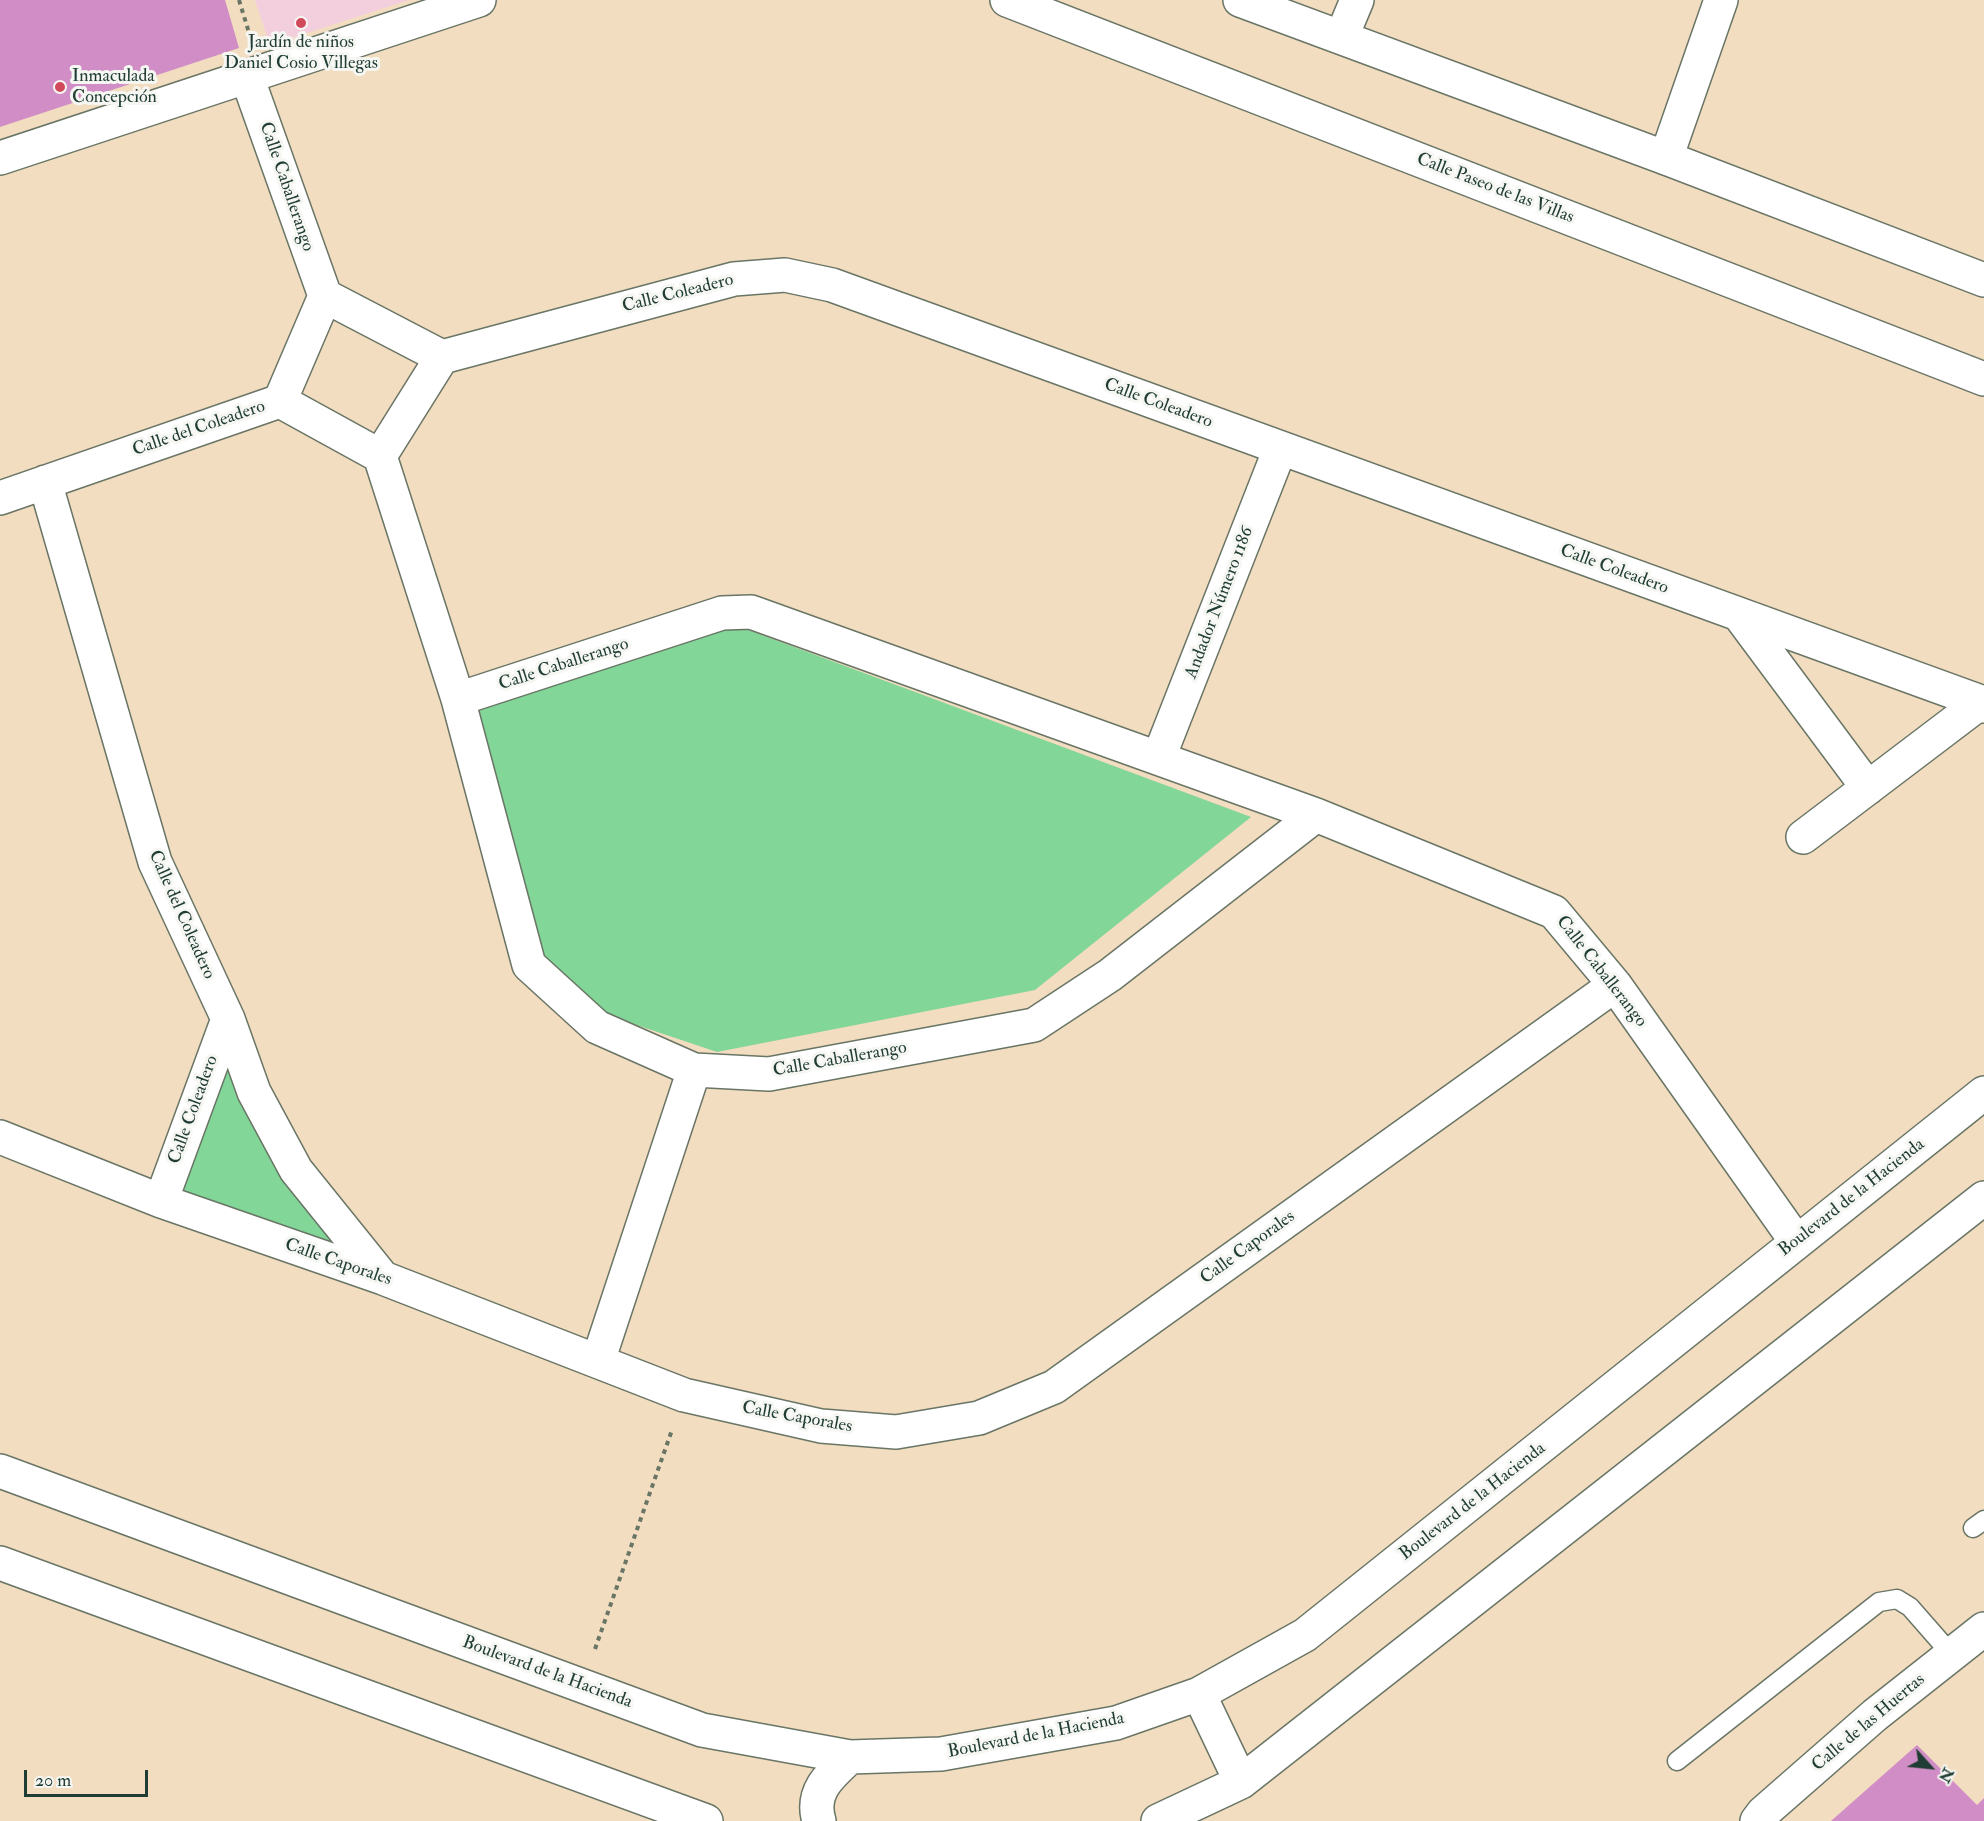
<!DOCTYPE html>
<html>
<head>
<meta charset="utf-8">
<style>
  body { margin:0 }
  #map { position:relative; width:1984px; height:1821px; overflow:hidden; background:#f2ddc0; font-family:"IM FELL Double Pica",serif }
  canvas { display:block }
  .north { position:absolute; left:1900px; top:1737px; width:60px; height:60px; -webkit-text-stroke:4px #f6f6f2; paint-order:stroke; rotate:117deg; font-size:16px; font-weight:700; line-height:24px; text-align:center; color:#1f3d34 }
  .north::after { content:''; display:block; margin:auto; width:21px; height:27px; background:#1f3d34; clip-path:polygon(50% 0,100% 100%,50% 72%,0 100%) }
  .scale { position:absolute; left:24px; top:1770px; width:124px; height:27px; box-sizing:border-box; border:3px solid #1f3d34; border-top:0; padding-left:8px; font-size:18px; line-height:21px; white-space:nowrap; color:#1f3d34; -webkit-text-stroke:4px #f6f6f2; paint-order:stroke }
</style>
</head>
<body>
<div id="map">
<canvas width="1984" height="1821"></canvas>
<div class="north">N</div>
<div class="scale">20 m</div>
</div>
<script>
const ctx = document.querySelector('canvas').getContext('2d');
ctx.lineJoin = 'round';
function fillPath(path, color) { ctx.fillStyle = color; ctx.fill(path, 'evenodd'); }
function stroke(path, color, width, dash) { ctx.strokeStyle = color; ctx.lineWidth = width; ctx.lineCap = dash ? 'butt' : 'round'; ctx.setLineDash(dash || []); ctx.stroke(path); }
function write(font, color, halo, rows, align = 'center') {
  ctx.font = font + ' "IM FELL Double Pica",serif'; ctx.lineWidth = 6; ctx.setLineDash([]); ctx.textBaseline = 'middle'; ctx.strokeStyle = halo; ctx.fillStyle = color; for (const [text, x, y, turn = 0] of rows) {
    ctx.save(); ctx.translate(x, y); ctx.rotate((+turn || 0) * Math.PI / 180); ctx.textAlign = isNaN(turn) ? turn : align; if (halo) ctx.strokeText(text, 0, 0); ctx.fillText(text, 0, 0); ctx.restore();
  }
}
const built = new Path2D(`
  M255,0H409L270,45Z`);
const green = new Path2D(`
  M735,625L1251,817L1035,990L717,1052L604,1014L541,956L472,714L479,701Z
  M227,1046L344,1247L174,1195Z`);
const building = new Path2D(`
  M0,0H225L239,48L0,127Z
  M1917,1745L1977,1805L1984,1798V1821H1831Z`);
const path = new Path2D(`
  M239,0L250,36
  M595,1649L672,1430`);
const lane = new Path2D(`
  M1973,1528L1984,1520
  M1677,1761L1879,1602L1897,1599L1910,1607L1952,1655`);
const street = new Path2D(`
  M1342,36L1357,0
  M247,77L325,296
  M1666,158L1721,0
  M325,296L442,357L734,279L785,275L832,285L1981,702L1984,706
  M280,401L380,456
  M380,456L458,699L529,965L597,1027L694,1070L769,1074L1034,1025L1110,975L1316,815
  M380,456L442,357
  M45,482L155,862L228,1019L254,1092L296,1170L383,1278
  M0,498L280,401L325,296
  M1740,616L1868,788
  M458,699L722,613L751,612L1316,815L1554,912L1615,985L1796,1241
  M1159,757L1280,449
  M1803,837L1981,702
  M0,1137L161,1201L383,1278L684,1395L821,1426L896,1432L979,1418L1054,1387L1615,985
  M161,1201L228,1019
  M598,1361L694,1070
  M0,1471L702,1730L850,1757L941,1754L1116,1723L1199,1694L1305,1635L1984,1093
  M0,1563L706,1821
  M1199,1694L1241,1782
  M819,1821C810,1792 830,1775 850,1757
  M1158,1821L1241,1782L1984,1198
  M1757,1821L1763,1813L1875,1715L1984,1629`);
const secondary = new Path2D(`
  M1007,0L1984,379
  M1240,0L1666,158L1984,280
  M0,158L479,0`);
const markers = [
  [301,23,6,"#d1495b"],
  [60,87,6,"#d1495b"]
];
const poiNames = [
  ["Jardín de niños",301,43],
  ["Daniel Cosio Villegas",301,64],
  ["Inmaculada",72,77,"left"],
  ["Concepción",72,98,"left"]
];
const streetNames = [
  ["Calle Caballerango",286,187,71],
  ["Calle Paseo de las Villas",1495,189,21],
  ["Calle Coleadero",678,294,-14],
  ["Calle Coleadero",1158,404,20],
  ["Calle del Coleadero",199,429,-19],
  ["Calle Coleadero",1614,570,20],
  ["Andador Número 1186",1220,603,-69],
  ["Calle Caballerango",564,665,-18],
  ["Calle del Coleadero",181,915,66],
  ["Calle Caballerango",1601,972,52],
  ["Calle Caballerango",840,1060,-10],
  ["Calle Coleadero",194,1110,-70],
  ["Boulevard de la Hacienda",1852,1198,-38],
  ["Calle Caporales",1248,1248,-36],
  ["Calle Caporales",338,1263,19],
  ["Calle Caporales",797,1418,10],
  ["Boulevard de la Hacienda",1473,1502,-38],
  ["Boulevard de la Hacienda",547,1673,20],
  ["Calle de las Huertas",1869,1723,-40],
  ["Boulevard de la Hacienda",1036,1736,-11]
];
fillPath(built, '#f3cfde');
fillPath(green, '#82d698');
fillPath(building, '#d18dc5');
stroke(lane, '#697565', 21);
stroke(street, '#697565', 36);
stroke(secondary, '#697565', 36);
stroke(path, '#697565', 4, [4.5, 4.5]);
stroke(lane, '#fff', 18);
stroke(street, '#fff', 33);
stroke(secondary, '#fff', 33);
for (const [x, y, r, color] of markers) { const dot = new Path2D(); dot.arc(x, y, r, 0, 2 * Math.PI); ctx.fillStyle = color; ctx.fill(dot); stroke(dot, '#f6f6f2', 2); }
write('18px', '#1f3d34', '#f6f6f2', poiNames);
write('18px', '#1f3d34', '#f6f6f2', streetNames);
</script>
</body>
</html>
